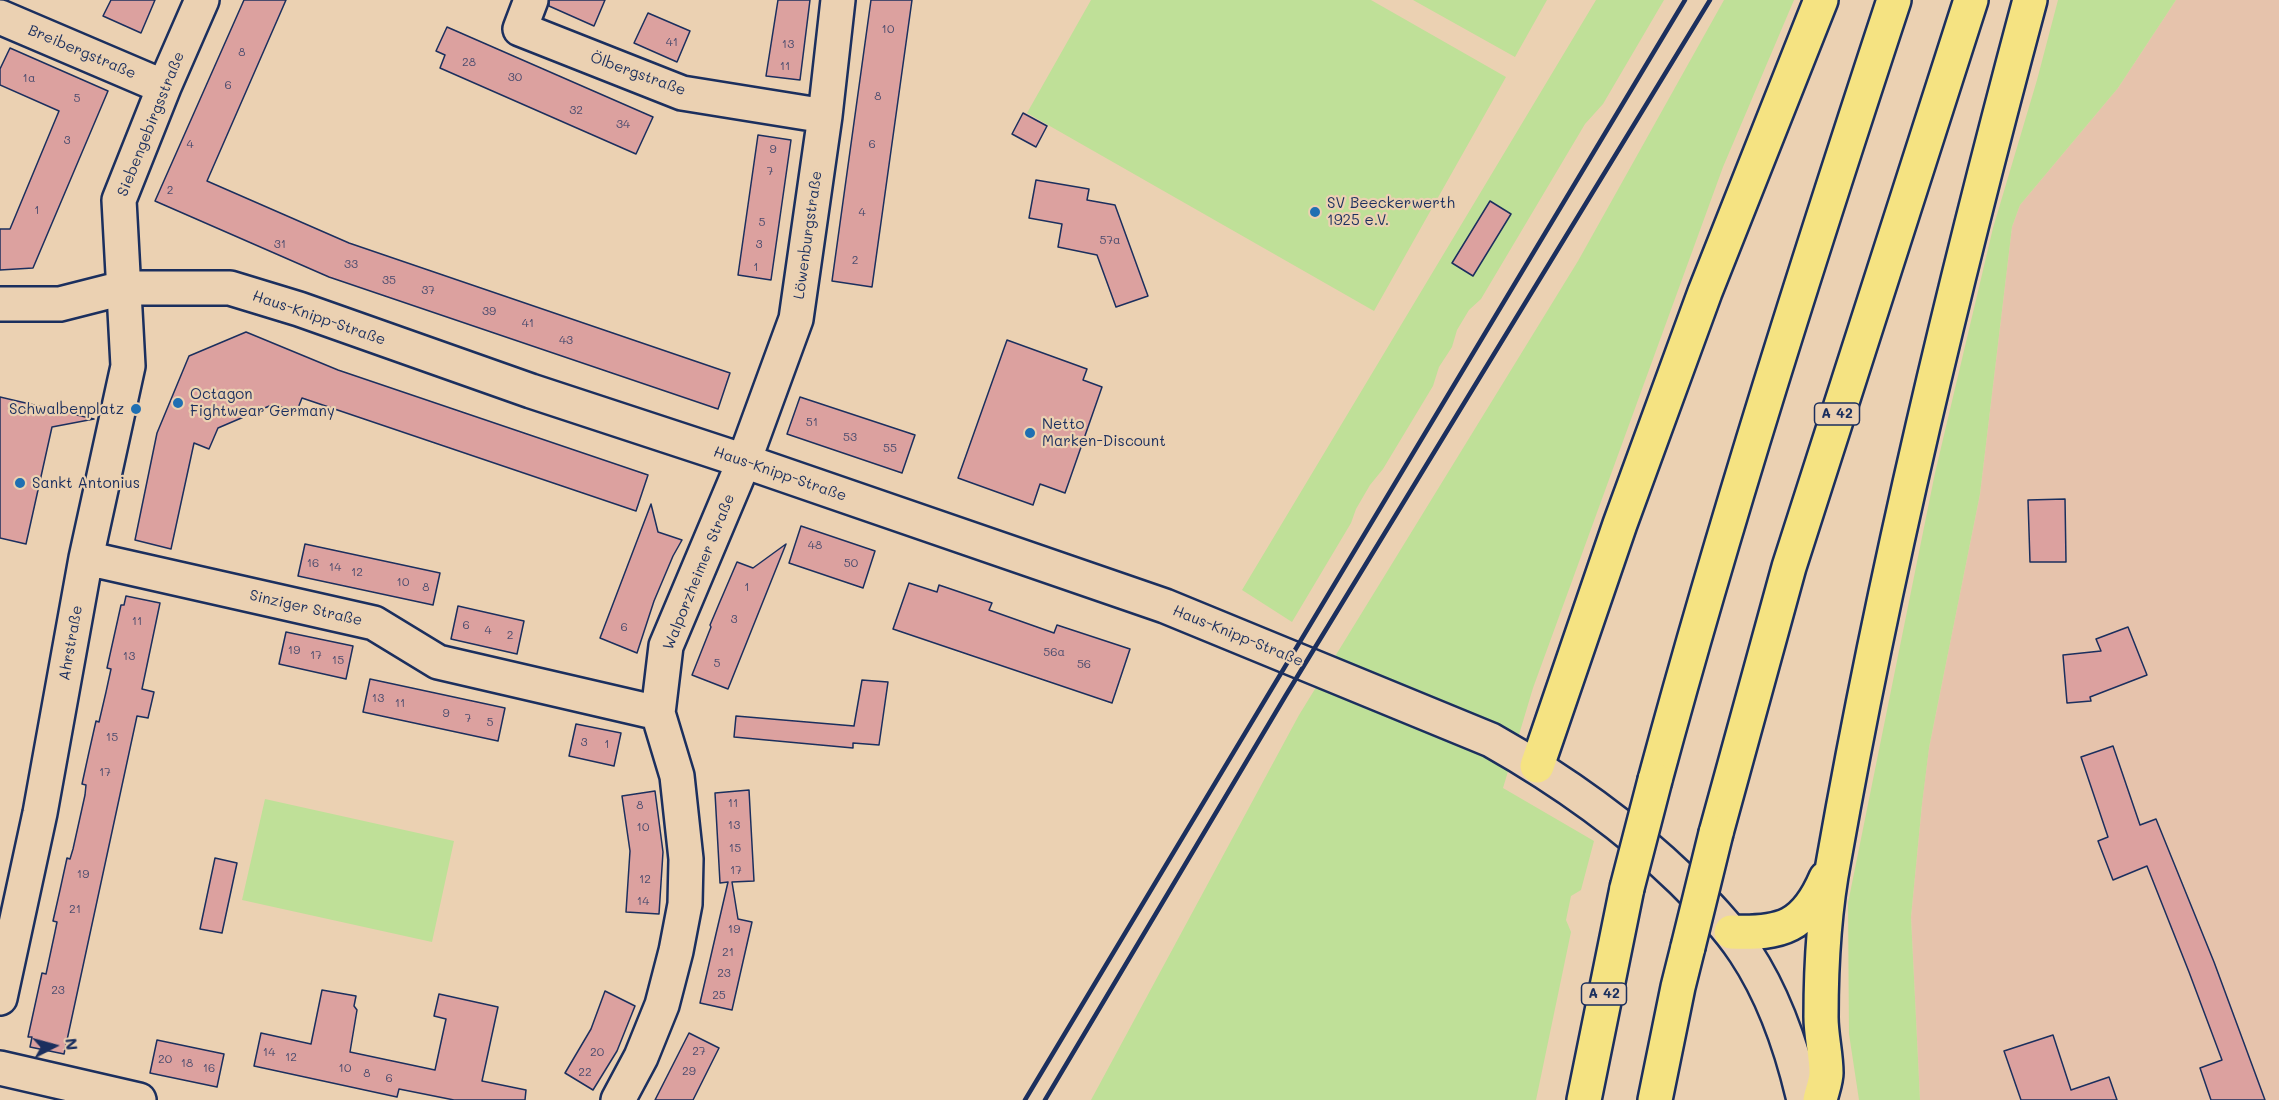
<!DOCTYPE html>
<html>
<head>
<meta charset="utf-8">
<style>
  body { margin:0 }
  #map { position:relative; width:2279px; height:1100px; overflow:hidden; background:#ebd1b2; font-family:Mali,sans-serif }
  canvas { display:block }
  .north { position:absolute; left:24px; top:1016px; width:60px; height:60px; -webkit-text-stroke:4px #ebd1b2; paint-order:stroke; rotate:84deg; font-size:16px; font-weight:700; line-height:24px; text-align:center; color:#1b2f5e }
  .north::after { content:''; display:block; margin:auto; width:21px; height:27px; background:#1b2f5e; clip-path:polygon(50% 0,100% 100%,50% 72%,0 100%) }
</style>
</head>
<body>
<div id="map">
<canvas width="2279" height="1100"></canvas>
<div class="north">N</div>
</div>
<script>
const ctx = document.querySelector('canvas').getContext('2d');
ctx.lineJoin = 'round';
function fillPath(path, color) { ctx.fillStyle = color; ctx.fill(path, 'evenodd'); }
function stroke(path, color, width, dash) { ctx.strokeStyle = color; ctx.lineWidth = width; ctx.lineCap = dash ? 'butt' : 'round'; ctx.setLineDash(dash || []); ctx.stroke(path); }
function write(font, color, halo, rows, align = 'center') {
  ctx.font = font + ' Mali,sans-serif'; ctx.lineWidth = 4.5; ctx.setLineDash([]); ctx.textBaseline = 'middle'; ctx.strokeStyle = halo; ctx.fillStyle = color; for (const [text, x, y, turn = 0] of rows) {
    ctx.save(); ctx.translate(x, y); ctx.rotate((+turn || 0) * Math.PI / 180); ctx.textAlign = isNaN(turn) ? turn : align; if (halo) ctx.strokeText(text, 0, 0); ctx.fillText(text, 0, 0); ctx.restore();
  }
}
const built = new Path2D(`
  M2176,0H2279V1100H1920L1911,917L1922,804L1929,748L1980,494L2012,227L2020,205L2118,88Z`);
const green = new Path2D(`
  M1091,0H1371L1506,77L1374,311L1027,113Z
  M1413,0H1547L1515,57Z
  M1596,0H1664L1603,104L1585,124L1481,299L1469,310L1457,330L1452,347L1439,367L1433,386L1383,469L1370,485L1356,509L1351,523L1292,622L1242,590Z
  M1724,0H1794L1723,167L1533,688L1503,788L1594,841L1581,890L1571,896L1566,920L1571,932L1536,1100H1091L1299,715L1578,261Z
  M2058,0H2176L2118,88L2020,205L2012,227L1980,494L1929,748L1922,804L1911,917L1920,1100H1859L1849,1034L1848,903L1935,473L1993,228L2037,80Z
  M265,799L454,841L432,942L242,900Z`);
const building = new Path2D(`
  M111,0H155L141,33L103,16Z
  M244,0H286L207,181L349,243L730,373L718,409L329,277L155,201Z
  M549,0H605L594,26L549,6Z
  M778,0H810L800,80L766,76Z
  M871,0H912L872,287L832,281Z
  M648,13L690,31L677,62L634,43Z
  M447,27L653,117L636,154L440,68L445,55L436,51Z
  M10,48L108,91L33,268L0,270V229H10L59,111L0,85V69Z
  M1023,113L1047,126L1036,147L1012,134Z
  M758,135L791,140L771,280L738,275Z
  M1036,180L1089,189L1087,200L1115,205L1148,296L1116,307L1097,255L1058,247L1062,224L1029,218Z
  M1490,201L1511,214L1473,276L1452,263Z
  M246,332L338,370L648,475L636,511L302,398L296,413L274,404L218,428L209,449L194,443L171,549L135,540L157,433L189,356Z
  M1007,340L1087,369L1083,380L1102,387L1065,493L1040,484L1033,505L958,478Z
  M0,397L94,419L52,427L26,544L0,538Z
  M800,397L915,435L902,473L787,434Z
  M2065,499L2066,562H2030L2028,500Z
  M651,504L658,532L682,540L673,556L654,601L637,653L600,638Z
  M801,526L875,551L863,588L789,563Z
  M305,544L440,573L433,605L298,576Z
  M786,544L728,689L692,675L711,627L710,625L737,562L753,568Z
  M909,583L937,592L939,585L992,603L989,610L1054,633L1057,625L1130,649L1112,703L893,629Z
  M126,596L160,603L142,689L154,692L148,718L137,716L64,1054L30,1047L32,1037H28L42,973L46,974L55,932L57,922L53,921L60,890L67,858L70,859L73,849L85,795L86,785L82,784L89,752L96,721L99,722L106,692L111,669L107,668L121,605H124Z
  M458,606L524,621L517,654L451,639Z
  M2128,627L2147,675L2090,697L2091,701L2067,703L2063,655L2101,651L2096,639Z
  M286,632L353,646L346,679L279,664Z
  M370,679L505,708L498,741L363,712Z
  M862,680L888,682L879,745L853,743V748L734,737L736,716L854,726Z
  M576,724L621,733L614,766L569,756Z
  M2113,746L2140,825L2156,819L2214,962L2265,1100H2211L2200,1068L2222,1060L2189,972L2147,866L2113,880L2098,841L2108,837L2081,757Z
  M749,790L754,881L732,882L738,919L752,922L732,1010L700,1003L728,882L720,883L715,793Z
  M655,791L663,852L659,914L626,912L630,851L622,796Z
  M215,858L237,863L222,933L200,929Z
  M322,990L356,996L354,1006L357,1010L350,1052L435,1070L446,1019L434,1016L439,994L498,1007L482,1081L526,1090L525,1100H454L399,1089L397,1097L254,1066L261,1033L311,1044Z
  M605,991L635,1006L617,1051L593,1090L565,1073L591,1029Z
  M689,1033L719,1048L693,1100H655Z
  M2053,1035L2071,1090L2109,1077L2117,1100H2021L2004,1051Z
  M157,1040L224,1054L217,1087L150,1073Z`);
const minor = new Path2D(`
  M531,0L520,29L682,93L825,116
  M0,17L164,87
  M0,304H60L123,288H230L299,309L531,391L744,461L1165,606L1491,740C1560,779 1624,824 1682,880C1705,903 1727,925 1745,952C1775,997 1792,1048 1804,1100
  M86,558L374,623L438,662L658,713
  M0,998L40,813L86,558L128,366L119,200L164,87L202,0
  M0,1068L139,1100
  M618,1100L641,1057L662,1005L676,951L685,904L686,859L677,776L658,713L666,646L744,461L796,319L825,116L838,0`);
const highway = new Path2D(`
  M1537,766L1620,524L1705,292L1821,0
  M1655,780C1726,517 1809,258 1894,0
  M1716,833L1789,567L1971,0
  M1731,932C1782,934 1805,927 1826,878
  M1584,1100L1627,888
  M1655,1100L1678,987L1688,947
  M1820,1100C1822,1091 1826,1081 1826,1073C1826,1054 1821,1036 1821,1017C1821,964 1824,911 1834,859C1885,570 1954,284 2030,0`);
const rail = new Path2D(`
  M1025,1100L1685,0
  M1045,1100L1286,695L1710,0`);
const highwayBridge = new Path2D(`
  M1627,888L1655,780
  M1688,947L1716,833`);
const markers = [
  [1315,212,6,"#1f6fb2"],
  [178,403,6,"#1f6fb2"],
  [136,409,6,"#1f6fb2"],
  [1030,433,6,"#1f6fb2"],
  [20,483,6,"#1f6fb2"]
];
const numberNames = [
  ["10",888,29],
  ["41",672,42],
  ["13",788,44],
  ["8",242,52],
  ["28",469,62],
  ["11",785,66],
  ["30",515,77],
  ["1a",29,78],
  ["6",228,85],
  ["8",878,96],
  ["5",77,98],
  ["32",576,110],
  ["34",623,124],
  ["3",67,140],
  ["4",190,144],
  ["6",872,144],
  ["9",773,149],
  ["7",770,171],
  ["2",170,190],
  ["1",37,210],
  ["4",862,212],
  ["5",762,222],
  ["57a",1110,240],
  ["31",280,244],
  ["3",759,244],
  ["2",855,260],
  ["33",351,264],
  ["1",756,267],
  ["35",389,280],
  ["37",428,290],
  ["39",489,311],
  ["41",528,323],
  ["43",566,340],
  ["51",812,422],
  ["53",850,437],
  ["55",890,448],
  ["48",815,545],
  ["16",313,563],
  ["50",851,563],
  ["14",335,567],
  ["12",357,572],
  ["10",403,582],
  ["8",426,587],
  ["1",747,587],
  ["3",734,619],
  ["11",137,621],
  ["6",466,625],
  ["6",624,627],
  ["4",488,630],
  ["2",510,635],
  ["19",294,650],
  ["56a",1054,652],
  ["17",316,655],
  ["13",129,656],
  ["15",338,660],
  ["5",717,663],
  ["56",1084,664],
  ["13",378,698],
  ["11",400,703],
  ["9",446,713],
  ["7",468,718],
  ["5",490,722],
  ["15",112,737],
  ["3",584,742],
  ["1",607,744],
  ["17",105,772],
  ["11",733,803],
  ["8",640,805],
  ["13",734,825],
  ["10",643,827],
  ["15",735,848],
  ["17",736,870],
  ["19",83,874],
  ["12",645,879],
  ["14",643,901],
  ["21",75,909],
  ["19",734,929],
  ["21",728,952],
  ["23",724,973],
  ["23",58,990],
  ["25",719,995],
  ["27",699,1051],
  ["14",269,1052],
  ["20",597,1052],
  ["12",291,1057],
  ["20",165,1059],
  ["18",187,1063],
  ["16",209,1068],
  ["10",345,1068],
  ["29",689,1071],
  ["22",585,1072],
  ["8",367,1073],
  ["6",389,1078]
];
const shields = [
  [1837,414,45],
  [1604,994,45]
];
const shieldNames = [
  ["A 42",1837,414],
  ["A 42",1604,994]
];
const streetNames = [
  ["Breibergstraße",82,52,23],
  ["Ölbergstraße",638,74,20],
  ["Siebengebirgsstraße",151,124,-68],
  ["Löwenburgstraße",808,235,-82],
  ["Haus-Knipp-Straße",319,318,19],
  ["Haus-Knipp-Straße",780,474,19],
  ["Walporzheimer Straße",699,572,-68],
  ["Sinziger Straße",306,608,13],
  ["Haus-Knipp-Straße",1238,636,22],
  ["Ahrstraße",71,643,-80]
];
const poiNames = [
  ["SV Beeckerwerth",1327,203],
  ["1925 e.V.",1327,220],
  ["Octagon",190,394],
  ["Fightwear Germany",190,411],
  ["Schwalbenplatz",124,409,"right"],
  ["Netto",1042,424],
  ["Marken-Discount",1042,441],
  ["Sankt Antonius",32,483]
];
fillPath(built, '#e6c3ac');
fillPath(green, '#bfe098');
fillPath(building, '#dca19f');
stroke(building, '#1b2f5e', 1.5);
stroke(minor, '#1b2f5e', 38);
stroke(highway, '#1b2f5e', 38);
stroke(minor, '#ebd1b2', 33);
stroke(highway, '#f5e382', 33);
stroke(rail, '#1b2f5e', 4.5);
stroke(highwayBridge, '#1b2f5e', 38, []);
stroke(highwayBridge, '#f5e382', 33);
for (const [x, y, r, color] of markers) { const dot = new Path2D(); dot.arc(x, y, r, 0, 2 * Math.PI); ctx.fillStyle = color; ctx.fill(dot); stroke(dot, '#ebd1b2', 2); }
write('12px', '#4b4c6e', null, numberNames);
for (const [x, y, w] of shields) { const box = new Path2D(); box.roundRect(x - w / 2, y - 11, w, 22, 4.5); ctx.fillStyle = '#ebd1b2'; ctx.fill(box); stroke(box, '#1b2f5e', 1.5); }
write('bold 14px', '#1b2f5e', null, shieldNames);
write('15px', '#1b2f5e', '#ebd1b2', streetNames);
write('15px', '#1b2f5e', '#ebd1b2', poiNames, 'left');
</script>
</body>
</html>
